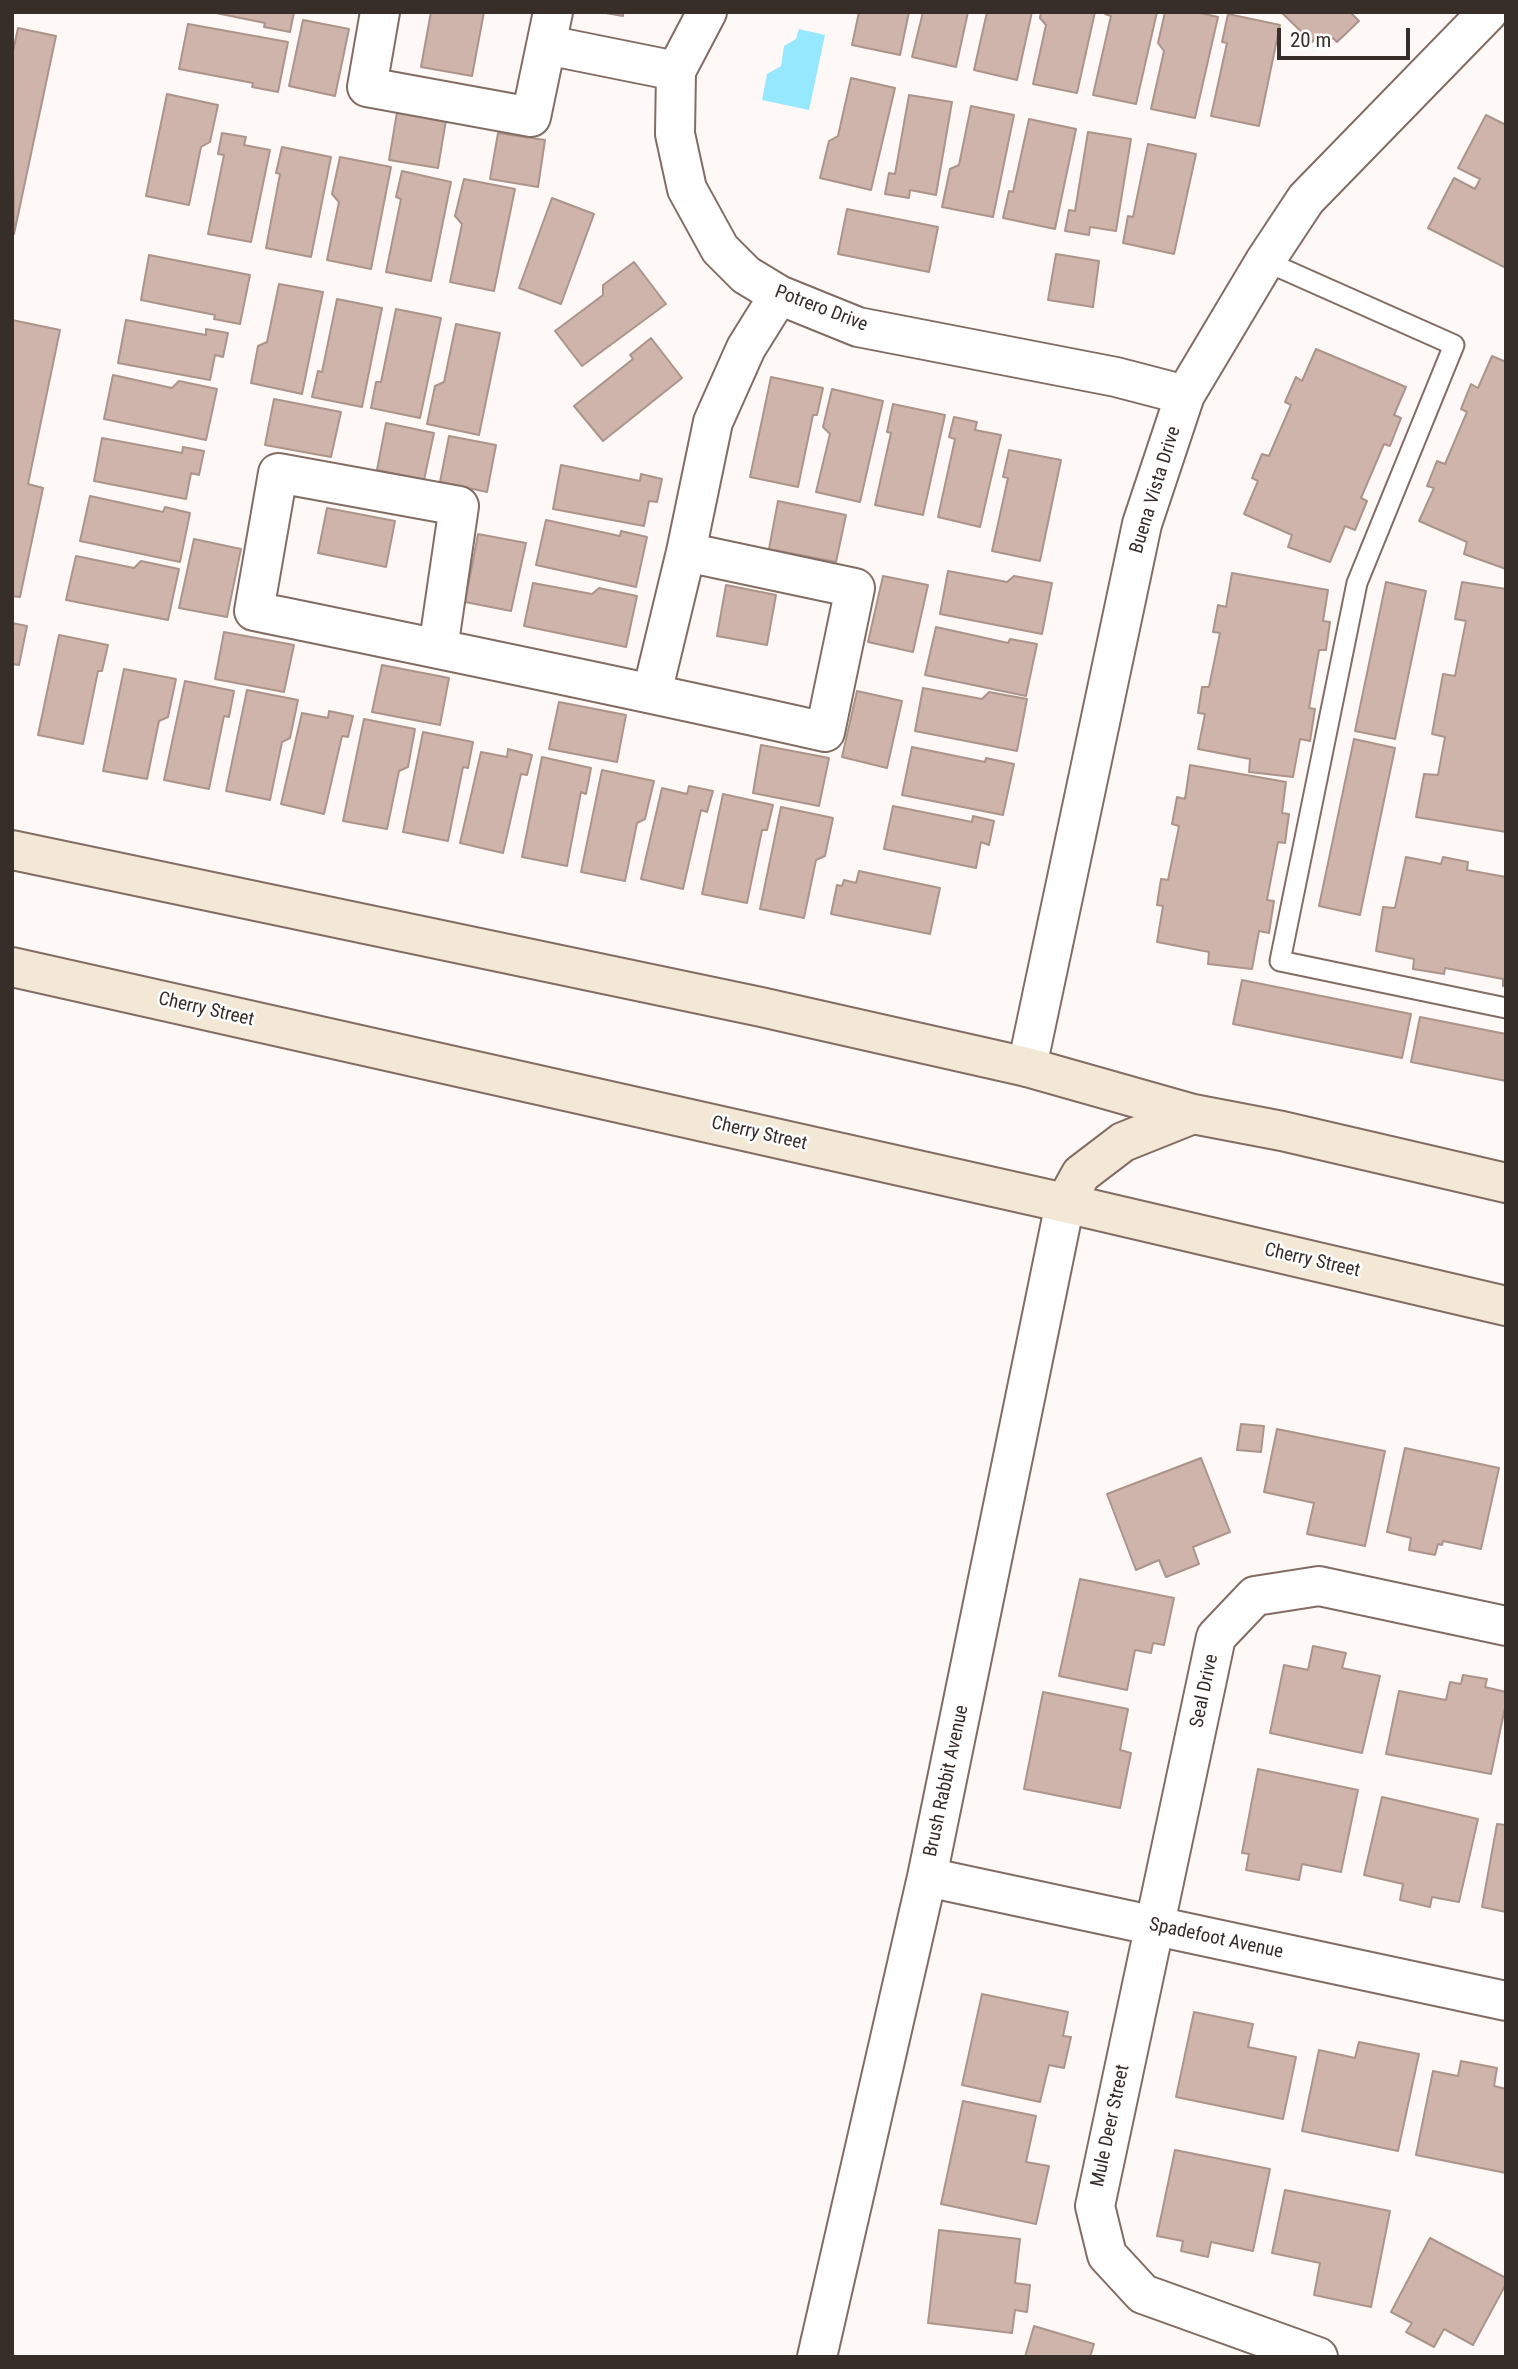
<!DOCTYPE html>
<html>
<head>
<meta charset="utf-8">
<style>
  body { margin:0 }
  #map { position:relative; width:1518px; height:2369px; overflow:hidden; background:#fef9f7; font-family:"Roboto Condensed",sans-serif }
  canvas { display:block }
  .frame { position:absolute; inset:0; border:14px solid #372d29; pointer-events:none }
  .scale { position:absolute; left:1277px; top:28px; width:133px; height:32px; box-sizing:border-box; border:4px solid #372d29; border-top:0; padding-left:9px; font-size:21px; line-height:24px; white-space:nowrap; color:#372d29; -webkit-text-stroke:5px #fff; paint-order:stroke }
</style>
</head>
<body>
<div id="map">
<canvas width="1518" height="2369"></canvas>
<div class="frame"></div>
<div class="scale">20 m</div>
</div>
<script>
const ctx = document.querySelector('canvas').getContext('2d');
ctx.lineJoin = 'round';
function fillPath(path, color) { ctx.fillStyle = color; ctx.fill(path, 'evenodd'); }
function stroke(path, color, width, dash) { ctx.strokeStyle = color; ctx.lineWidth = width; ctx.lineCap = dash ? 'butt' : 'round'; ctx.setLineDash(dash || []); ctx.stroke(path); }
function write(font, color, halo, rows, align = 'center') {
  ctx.font = font + ' "Roboto Condensed",sans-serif'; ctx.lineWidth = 5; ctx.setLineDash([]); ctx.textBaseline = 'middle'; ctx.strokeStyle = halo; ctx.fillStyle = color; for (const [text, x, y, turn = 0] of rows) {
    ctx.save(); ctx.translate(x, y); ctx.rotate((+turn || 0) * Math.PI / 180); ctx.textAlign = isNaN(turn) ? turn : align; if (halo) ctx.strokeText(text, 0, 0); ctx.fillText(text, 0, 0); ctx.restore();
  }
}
const water = new Path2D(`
  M799,29L825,35L809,110L762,100L767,74L781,66L784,46L796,39Z`);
const building = new Path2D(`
  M211,12H294L290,32L264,27L265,23Z
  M431,12H484L472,76L421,67Z
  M600,12H623V16Z
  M859,12H909L900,55L852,45Z
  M923,12H968L956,67L912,57Z
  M987,12H1032L1017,80L974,70Z
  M1041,12H1095L1077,93L1033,84L1046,25L1040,18Z
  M1105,12H1157L1136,104L1093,95L1111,16L1105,14Z
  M1165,12H1196L1218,17L1195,118L1151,109L1164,51L1158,43Z
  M1281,12H1350L1359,21L1337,42L1333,38L1329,43L1319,34L1312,42Z
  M1228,14L1280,25L1259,126L1211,116L1227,43L1222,42Z
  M303,20L349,29L335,96L289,86Z
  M188,24L288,42L278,92L252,87L253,83L179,69Z
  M18,28L56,36L14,234L12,56Z
  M851,78L895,88L871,190L820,178L829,141L838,136Z
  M167,94L218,105L210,142L201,147L189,205L146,196Z
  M909,95L952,102L936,195L910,190L909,198L885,194L889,173L895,174Z
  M971,106L1014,115L993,217L942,207L950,169L959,165Z
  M397,112L446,120L438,168L389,160Z
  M1486,115L1506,125V268L1428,228L1454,178L1475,189L1480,179L1458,168Z
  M1029,119L1076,129L1055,229L1003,218L1009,191L1013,192Z
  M1088,132L1131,139L1116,231L1090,227L1089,235L1065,231L1069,210L1075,211Z
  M222,133L246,137L244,145L270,150L251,242L208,234L224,155L218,154Z
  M498,133L545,140L538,187L490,179Z
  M1148,144L1196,154L1174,254L1123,243L1128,216L1133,217Z
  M282,147L331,157L311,257L266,248L280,174L276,173Z
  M340,157L391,167L371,269L327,260L339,202L332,194Z
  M402,171L451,182L431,281L386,272L401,199L396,197Z
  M464,179L515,189L494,291L450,282L462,224L455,216Z
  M552,198L594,214L561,304L519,288Z
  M847,209L938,227L929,272L838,254Z
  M1056,254L1099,261L1093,307L1048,300Z
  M149,255L250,275L240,324L214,319L215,315L141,300Z
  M634,262L666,304L582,366L555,331L603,295V285Z
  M279,284L323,292L302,394L251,383L258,346L267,342Z
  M337,299L382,308L362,407L312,397L318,371L322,372Z
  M396,309L441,318L420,418L371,408L376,382H381Z
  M12,320L60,330L28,484L43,488L20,597L12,596Z
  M126,320L206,335V329L228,333L223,357L215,355L210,380L118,363Z
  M456,324L500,333L479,435L427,424L435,386L444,382Z
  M651,338L682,378L603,441L574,406L633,359L630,355Z
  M1316,349L1406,387L1394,415L1401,418L1390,446L1384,444L1361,498L1367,501L1355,530L1345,526L1330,562L1288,547L1292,535L1244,514L1258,481L1252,478L1262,454L1269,456L1291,405L1285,402L1296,377L1302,381Z
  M1492,356L1506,362V569L1464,554L1467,542L1419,521L1434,488L1427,486L1437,461L1445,464L1467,412L1461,409L1471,384L1478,388Z
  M113,375L172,388L179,381L217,389L206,440L104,419Z
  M771,377L823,388L817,415H813L798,487L750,477Z
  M832,389L883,401L860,502L816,492L830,434L823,427Z
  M274,399L341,412L331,457L265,445Z
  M893,404L945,415L923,515L875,505L891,433L887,432Z
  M954,417L977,422L975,430L1001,435L980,527L938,517L955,439L949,437Z
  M386,423L434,433L424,480L377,470Z
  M449,436L496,445L487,492L440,482Z
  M102,438L182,453L183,447L204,451L199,475L191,473L186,499L94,481Z
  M1009,450L1061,460L1040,561L992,551L1008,478L1003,477Z
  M561,465L640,481L641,474L662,479L657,502L649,501L644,526L553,509Z
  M90,496L163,512L165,507L190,513L180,562L80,541Z
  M778,501L846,515L836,562L769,549Z
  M327,508L395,521L386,567L318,553Z
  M546,520L620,536L621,531L647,537L636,587L536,565Z
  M478,534L526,543L511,611L465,602Z
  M194,539L241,549L227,617L179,608Z
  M76,556L134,568L141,561L179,569L168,620L66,600Z
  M948,571L1007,582L1014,576L1052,583L1042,634L940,614Z
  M1232,573L1328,590L1323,621L1330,622L1326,650H1319L1309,708L1315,709L1310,741L1300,739L1293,777L1249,772L1250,759L1198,749L1205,714L1198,713L1202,687H1209L1220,633L1213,632L1218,605L1226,607Z
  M883,576L928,585L913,652L868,642Z
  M1386,582L1426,591L1395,739L1355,731Z
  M1462,582L1506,589V832L1416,817L1424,774L1438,775L1445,737L1432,734L1443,674L1455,676L1466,621L1455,619Z
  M533,583L592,594L599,588L637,596L626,647L524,626Z
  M726,585L776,595L767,645L717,636Z
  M12,623L27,626L19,665L12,664Z
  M936,627L1008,643L1010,639L1037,644L1026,696L925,675Z
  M224,632L294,645L284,692L215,679Z
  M59,635L108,645L102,671H98L83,744L38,735Z
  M382,665L449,678L440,725L372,712Z
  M124,669L176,679L168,717L159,721L147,779L103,771Z
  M185,681L234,691L229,717L224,716L209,789L164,780Z
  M923,688L982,699L989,692L1027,699L1017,751L915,731Z
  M247,690L298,700L290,738L282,742L270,800L226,791Z
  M857,691L902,701L887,768L842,757Z
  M559,702L626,715L617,762L549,749Z
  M329,711L353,716L348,737L342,736L324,814L281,804L302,713L328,718Z
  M364,719L415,729L408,767L399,771L387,829L343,821Z
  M423,732L473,742L468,768L463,767L448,841L403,832Z
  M1354,739L1395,748L1360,915L1319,906Z
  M761,745L829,758L819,806L753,793Z
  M912,747L985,762L986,758L1014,764L1003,815L902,795Z
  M508,749L532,755L527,775L521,774L503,853L460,843L481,752L507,757Z
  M542,757L591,768L586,794L581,792L567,866L522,857Z
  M1190,765L1286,782L1282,813L1289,814L1285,843L1278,842L1267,900L1274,901L1269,933L1259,931L1252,969L1208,964L1209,952L1157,942L1163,906L1157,905L1161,879L1168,880L1179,826L1172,824L1177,797L1185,799Z
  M602,770L654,781L645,819L637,823L625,881L581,872Z
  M689,786L713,791L707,812L701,810L683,889L641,879L662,788L687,794Z
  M723,794L773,805L767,830H762L747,903L702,894Z
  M893,806L972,822L973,816L994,821L989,845L981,842L976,868L884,849Z
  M781,807L833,818L825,856L816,860L804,918L760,909Z
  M1406,857L1441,864L1443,857L1468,862L1467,870L1506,877V986H1503V979L1445,968L1444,974L1413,969L1414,959L1376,951L1383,907L1395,908Z
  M859,871L940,888L930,934L831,914L837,885L842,886L844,880L856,883Z
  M1242,980L1411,1014L1402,1058L1233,1024Z
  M1420,1017L1506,1034V1081L1411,1062Z
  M1241,1424L1264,1426L1261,1452L1237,1450Z
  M1277,1429L1385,1451L1365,1546L1307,1534L1314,1503L1264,1492Z
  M1405,1448L1499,1468L1481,1549L1443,1541L1442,1545L1438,1544L1435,1555L1409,1550L1411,1538L1387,1532Z
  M1201,1458L1230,1532L1193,1547L1199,1564L1166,1577L1159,1560L1136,1570L1107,1494Z
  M1080,1579L1174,1598L1164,1645L1153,1643L1151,1653L1135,1650L1127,1690L1059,1676Z
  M1313,1646L1346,1653L1342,1668L1380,1676L1362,1753L1270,1733L1284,1665L1308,1670Z
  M1463,1675L1487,1679L1485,1687L1506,1692V1703L1491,1774L1386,1754L1399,1691L1446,1700L1450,1682L1461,1684Z
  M1043,1692L1128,1709L1120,1750L1131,1753L1120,1808L1024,1789Z
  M1258,1769L1358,1790L1341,1872L1302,1864L1299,1880L1246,1870L1249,1854L1242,1853Z
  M1382,1797L1478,1819L1459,1902L1432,1897L1430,1907L1400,1900L1403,1884L1364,1875Z
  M1497,1824L1506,1825V1912L1482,1907Z
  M982,1994L1068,2012L1063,2036L1071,2037L1064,2068L1049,2065L1040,2102L962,2085Z
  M1194,2012L1253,2024L1248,2047L1296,2057L1283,2119L1176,2097Z
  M1359,2042L1419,2054L1398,2151L1302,2131L1319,2050L1355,2058Z
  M1461,2061L1497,2068L1494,2086L1506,2089V2173L1416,2155L1433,2071L1458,2076Z
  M963,2101L1036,2116L1026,2162L1049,2166L1036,2224L941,2204Z
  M1175,2150L1270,2169L1253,2251L1211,2242L1208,2257L1181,2251L1183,2241L1157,2236Z
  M1285,2190L1390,2211L1371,2307L1314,2295L1320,2263L1272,2253Z
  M939,2230L1020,2239L1015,2283L1030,2285L1027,2312L1015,2310L1012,2333L928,2323Z
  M1430,2238L1506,2278V2284L1473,2345L1444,2329L1434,2347L1406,2332L1412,2323L1391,2312Z
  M1034,2326L1094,2344L1090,2357H1025Z`);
const lane = new Path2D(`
  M1265,261L1454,345L1357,583L1280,961L1506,1008`);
const street = new Path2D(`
  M380,12L367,87L531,117L553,12
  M707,12L676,71L675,134L687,189L720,249L746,275L779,295L858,327L1116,377L1185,395
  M547,45L676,71
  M438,649L459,506L278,473L254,611C444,650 635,689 825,732L855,588L686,552
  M652,693L686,552L713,422L746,348L779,295
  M1027,1067L1142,524L1185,395L1265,261L1306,199L1488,12
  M927,1877L1506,2001
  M817,2357L927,1877L1065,1203
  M1318,2357L1143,2294L1107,2255L1095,2206L1216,1637L1255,1596L1319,1586L1506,1626`);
const secondary = new Path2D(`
  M12,850L761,1007L1027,1067L1193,1114L1282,1131L1506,1183
  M12,967L1065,1203L1506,1306
  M1065,1203L1081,1174L1123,1142L1193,1114`);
const streetNames = [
  ["Potrero Drive",821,309,21],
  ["Buena Vista Drive",1156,490,-73],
  ["Cherry Street",206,1010,13],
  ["Cherry Street",759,1134,13],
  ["Cherry Street",1312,1261,13],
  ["Seal Drive",1205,1691,-78],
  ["Brush Rabbit Avenue",947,1781,-78],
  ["Spadefoot Avenue",1216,1939,12],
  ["Mule Deer Street",1111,2126,-78]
];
fillPath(water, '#96e8fe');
fillPath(building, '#ceb4ab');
stroke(building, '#ac948b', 2);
stroke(lane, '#836c63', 23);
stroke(street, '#836c63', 42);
stroke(secondary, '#836c63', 42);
stroke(lane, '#fff', 19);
stroke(street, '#fff', 38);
stroke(secondary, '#f2e8d5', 38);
write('19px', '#372d29', '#fff', streetNames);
</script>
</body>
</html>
